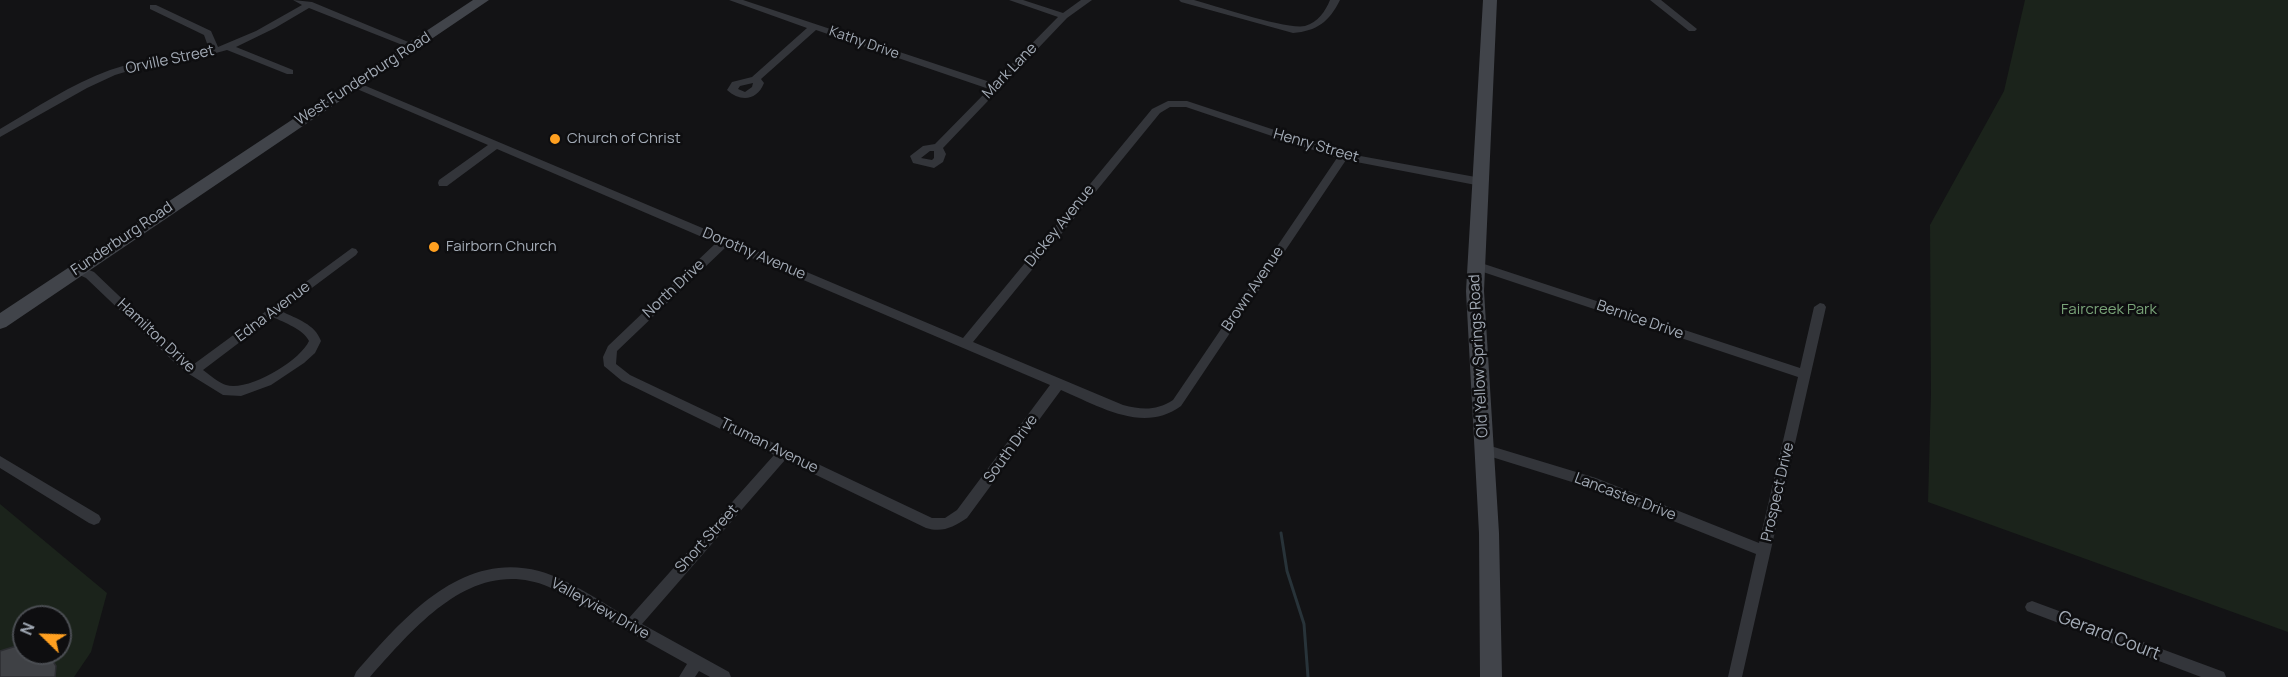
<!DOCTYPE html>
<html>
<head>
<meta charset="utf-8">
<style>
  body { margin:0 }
  #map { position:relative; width:2288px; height:677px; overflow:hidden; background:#131315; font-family:Manrope,sans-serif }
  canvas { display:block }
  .north { position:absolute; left:12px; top:605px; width:60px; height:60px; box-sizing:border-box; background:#0e0e10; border:2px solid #4a4d52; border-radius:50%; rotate:293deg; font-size:16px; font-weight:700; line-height:24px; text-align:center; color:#a3abb6 }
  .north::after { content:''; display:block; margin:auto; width:21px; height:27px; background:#ffa020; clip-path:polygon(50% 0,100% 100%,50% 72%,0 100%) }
</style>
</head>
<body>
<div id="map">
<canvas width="2288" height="677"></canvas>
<div class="north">N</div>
</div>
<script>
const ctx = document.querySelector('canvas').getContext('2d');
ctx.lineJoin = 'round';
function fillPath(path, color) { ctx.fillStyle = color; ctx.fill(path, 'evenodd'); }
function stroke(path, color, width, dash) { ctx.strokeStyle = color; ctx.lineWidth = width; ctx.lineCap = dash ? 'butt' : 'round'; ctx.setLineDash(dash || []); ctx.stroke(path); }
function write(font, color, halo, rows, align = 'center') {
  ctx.font = font + ' Manrope,sans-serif'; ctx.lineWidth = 5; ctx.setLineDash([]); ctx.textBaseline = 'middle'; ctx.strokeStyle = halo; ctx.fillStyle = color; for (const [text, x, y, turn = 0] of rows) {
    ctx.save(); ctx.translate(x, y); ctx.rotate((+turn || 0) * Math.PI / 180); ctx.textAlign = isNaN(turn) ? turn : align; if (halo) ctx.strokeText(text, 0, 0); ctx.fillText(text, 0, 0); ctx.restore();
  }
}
const green = new Path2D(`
  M2025,0H2288V632L1928,502L1931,395L1930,225L2004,91Z
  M0,504L107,593L91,652L74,677H0ZM24,617H60V653H24Z`);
const stream = new Path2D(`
  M1281,533L1287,571L1304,624L1308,677`);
const building = new Path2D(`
  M24,646V653H48L56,666L55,677H0V651L13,647Z`);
const street = new Path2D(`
  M293,0L312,2L418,46L416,48H410L309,8L275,28L236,47L293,70V74H287L227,50L194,59L135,69L115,75L87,88L0,137V129C36,108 71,84 110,70C142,59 177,58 209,49L204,35L150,9V5H156L211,31L218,47L256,31L302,5Z
  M729,0H743L993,83L1058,17L1009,0H1023L1063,13L1081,0H1092L1067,18L943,148L946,154L943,162L934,168L913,163L910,156L923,146L935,144L989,89L816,30L761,79L764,83C757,101 740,102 727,90L732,82L752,77L807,28ZM753,83L752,87L745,92L738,89L740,86ZM930,151H934V158L932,160L921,158Z
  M1179,0H1194C1216,6 1287,30 1305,26C1318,22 1325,12 1330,0H1340C1329,22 1317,31 1293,33L1181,2Z
  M1650,0H1661L1697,29L1695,31H1689Z
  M354,81L963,338L1152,109L1168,101H1187L1344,153L1481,178L1486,182L1481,186L1346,160L1181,406C1143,434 1099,406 1061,390L967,518C953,527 943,533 926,528L785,460L642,624L729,672L731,677H710L699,671L695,677H679L687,664L549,587C473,555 415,627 370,677H354L356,672C402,620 460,550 539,571C571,580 601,602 629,618L774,455L622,381L604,366L603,357L608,346L716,243L497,149L447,186H439L438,183L439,180L488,145L350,86V82ZM1170,107H1186L1337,158L1173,400C1156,411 1142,410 1123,405L973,342L1160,113ZM726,247L1050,385L957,510L945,518H932L630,375L616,364L617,351Z
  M352,248L356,249L358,252L356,255L281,311C297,319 315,324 321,341L315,353L304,363L271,385L241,396L223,395L189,374L173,361L86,278L73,272L71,269L77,265L94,272L181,355L194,364ZM273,317C285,323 303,329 309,341C300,361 248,392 226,385C219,383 210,375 203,370Z
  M1475,261L1800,368L1814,307L1820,303L1824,304L1826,307L1742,677H1728L1756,554L1588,487L1479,453L1478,449L1479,445L1484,444L1596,478L1759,543L1798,377L1471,268L1469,265Z
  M0,456L99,515L101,519L99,523L94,525L89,523L0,468Z
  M2032,601L2224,672L2226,677H2201L2027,611L2025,607L2027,603Z`);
const secondary = new Path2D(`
  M473,0H489L6,327L0,329V313Z
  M1483,0H1497L1484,291L1499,533L1502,677H1480L1479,533L1466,291Z`);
const markers = [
  [555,139,6,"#ffa020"],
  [434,247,6,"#ffa020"]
];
const farStreetnames = [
  ["Kathy Drive",864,43,19]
];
const streetNames = [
  ["Orville Street",170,60,-12],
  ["Mark Lane",1010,71,-46],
  ["West Funderburg Road",363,79,-33],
  ["Henry Street",1316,146,16],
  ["Dickey Avenue",1060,226,-51],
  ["Funderburg Road",122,239,-34],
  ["Dorothy Avenue",754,254,23],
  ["North Drive",674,289,-43],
  ["Brown Avenue",1253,289,-56],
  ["Edna Avenue",273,312,-37],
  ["Bernice Drive",1640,320,19],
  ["Hamilton Drive",156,336,43],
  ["Old Yellow Springs Road",1479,356,-93],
  ["Truman Avenue",769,446,26],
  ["South Drive",1011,449,-54],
  ["Prospect Drive",1778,492,-77],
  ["Lancaster Drive",1625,497,21],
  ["Short Street",707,539,-48],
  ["Valleyview Drive",600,609,29]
];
const poiNames = [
  ["Church of Christ",567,139],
  ["Fairborn Church",446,247]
];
const parkNames = [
  ["Faircreek Park",2109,310]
];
const nearStreetnames = [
  ["Gerard Court",2109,636,21]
];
fillPath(green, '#1b231b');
stroke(stream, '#283339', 3);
fillPath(building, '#3f4145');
stroke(building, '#2c2d31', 1.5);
fillPath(street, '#33353a');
fillPath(secondary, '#41444a');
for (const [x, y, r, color] of markers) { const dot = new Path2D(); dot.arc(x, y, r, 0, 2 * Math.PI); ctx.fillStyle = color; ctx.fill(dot); stroke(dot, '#0e0e10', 2); }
write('14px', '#a3abb6', '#0e0e10', farStreetnames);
write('15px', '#a3abb6', '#0e0e10', streetNames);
write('15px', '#a3abb6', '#0e0e10', poiNames, 'left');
write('15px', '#79a378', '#0e0e10', parkNames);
write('18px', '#a3abb6', '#0e0e10', nearStreetnames);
</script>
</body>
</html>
